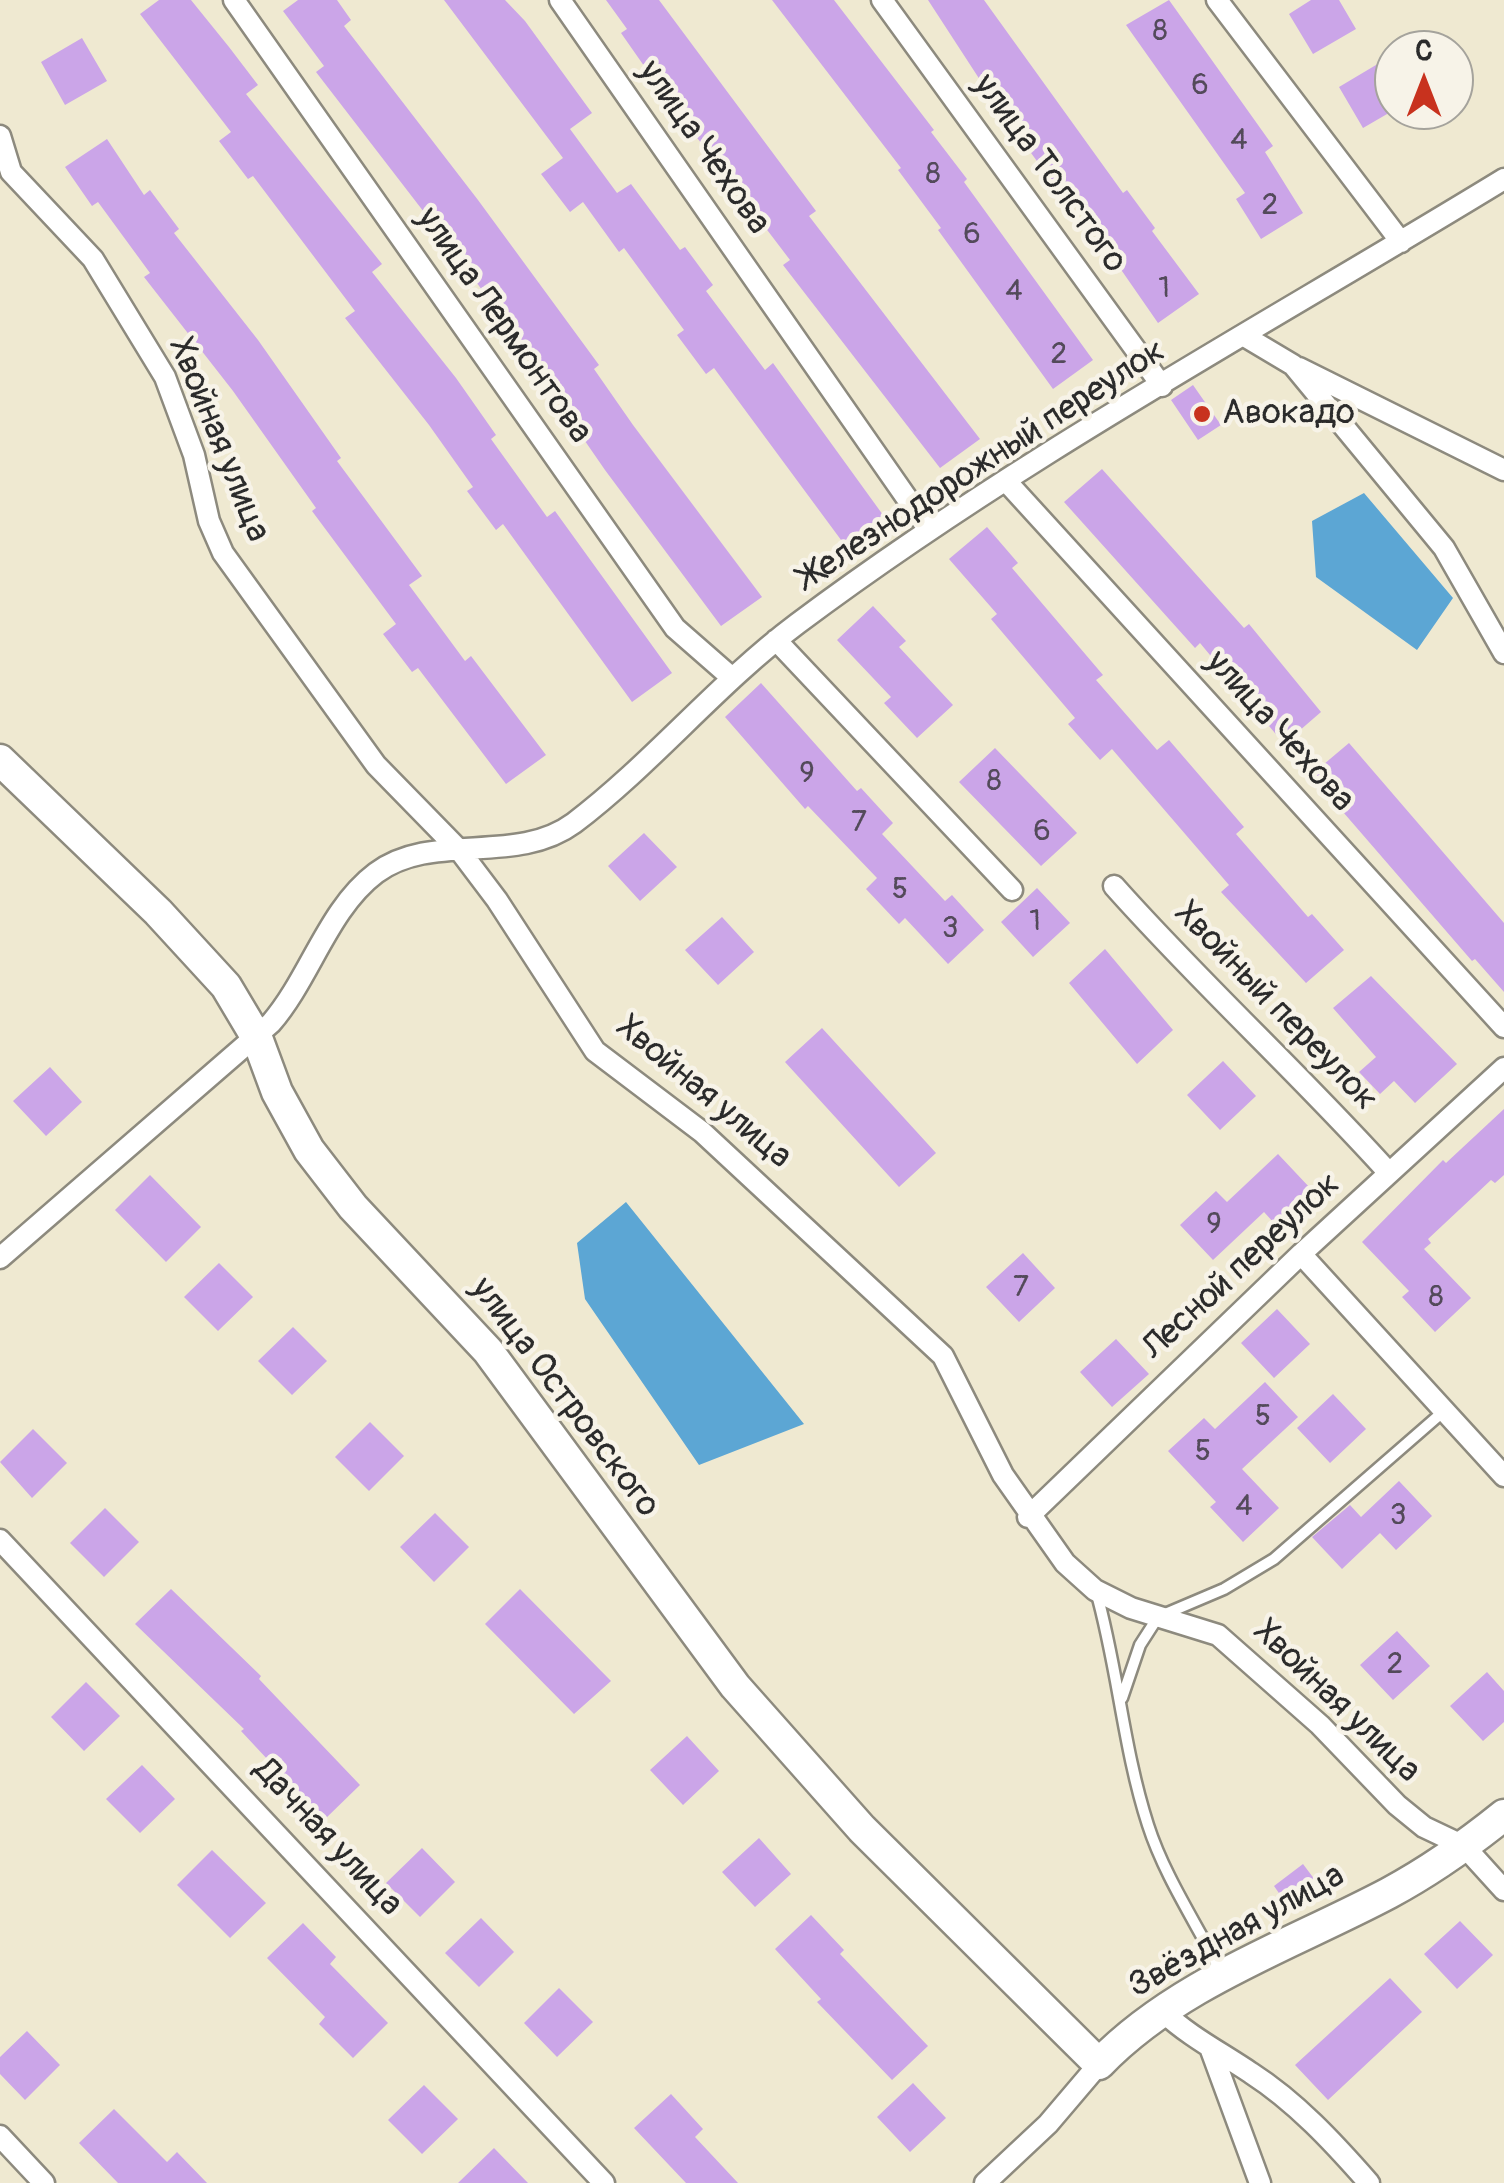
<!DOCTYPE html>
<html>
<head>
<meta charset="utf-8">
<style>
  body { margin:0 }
  #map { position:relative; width:1504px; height:2183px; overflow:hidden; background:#efe9d1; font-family:Pangolin,sans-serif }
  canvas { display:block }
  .north { position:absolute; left:1374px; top:30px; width:100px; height:100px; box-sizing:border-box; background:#f7f3e8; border:2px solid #a5a39c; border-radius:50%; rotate:0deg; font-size:28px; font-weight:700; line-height:40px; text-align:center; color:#2b2b2b }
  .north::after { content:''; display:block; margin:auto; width:35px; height:45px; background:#c8321e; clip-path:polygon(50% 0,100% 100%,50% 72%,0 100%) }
</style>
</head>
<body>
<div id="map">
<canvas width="1504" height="2183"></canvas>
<div class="north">С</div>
</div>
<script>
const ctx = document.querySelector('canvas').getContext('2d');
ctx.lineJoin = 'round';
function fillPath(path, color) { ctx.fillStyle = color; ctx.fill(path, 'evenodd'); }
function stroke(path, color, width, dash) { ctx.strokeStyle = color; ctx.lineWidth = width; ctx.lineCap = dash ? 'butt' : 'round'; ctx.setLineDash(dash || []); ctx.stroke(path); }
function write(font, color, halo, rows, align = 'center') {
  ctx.font = font + ' Pangolin,sans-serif'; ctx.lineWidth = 9; ctx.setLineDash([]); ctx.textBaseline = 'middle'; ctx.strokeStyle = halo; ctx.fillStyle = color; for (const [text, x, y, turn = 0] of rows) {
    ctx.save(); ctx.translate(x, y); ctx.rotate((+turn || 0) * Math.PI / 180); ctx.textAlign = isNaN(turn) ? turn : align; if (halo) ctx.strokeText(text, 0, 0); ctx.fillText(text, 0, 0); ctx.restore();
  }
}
const water = new Path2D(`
  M1364,493L1453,598L1417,650L1316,577L1312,521Z
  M626,1202L804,1424L699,1465L585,1299L577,1243Z`);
const building = new Path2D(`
  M159,0H191L229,47L258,85L246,94L382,264L372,272L456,378L496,435L491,439L547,517L555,511L672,673L632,702L503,524L496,530L467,491L473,487L429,425L345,318L355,311L253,176L248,179L219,141L231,132L140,14Z
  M298,0H337L351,20L344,26L478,200L599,365L594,369L633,425L762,597L721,626L605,470L567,415L571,412L447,242L316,72L324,66L283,11Z
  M444,0H505L525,21L592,113L570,129L617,193L631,184L680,250L685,247L713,285L706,291L765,370L773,363L883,515L844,544L714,368L706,374L677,335L684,330L624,248L619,252L583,202L570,212L541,174L563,158Z
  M606,0H659L816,211L809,216L980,439L940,468L783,265L790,260L663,93L621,33L627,29Z
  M772,0H834L934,130L931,132L967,179L964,182L1093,360L1053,389L938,230L941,228L898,170L901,168Z
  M928,0H984L1123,193L1127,190L1155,228L1152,231L1199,294L1158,323L1070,196L1065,200L995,103Z
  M1169,0L1273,146L1265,152L1303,213L1261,239L1236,199L1245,193L1126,25Z
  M1311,0H1339L1356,29L1313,54L1289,14Z
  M82,38L107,81L65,105L41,62Z
  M1381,62L1394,83V110L1363,128L1339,87Z
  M107,139L144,195L150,190L179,229L174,233L258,340L341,458L337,461L422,576L409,585L465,661L471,656L546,755L506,784L418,668L412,672L383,634L396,624L312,511L316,508L233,391L144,277L150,273L98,202L92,206L65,167Z
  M1193,385L1221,425L1198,440L1171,400Z
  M1102,469L1244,628L1249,624L1321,712L1284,744L1200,643L1195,648L1064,502Z
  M987,527L1018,563L1012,568L1103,675L1096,680L1157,750L1169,740L1244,827L1236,834L1308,917L1312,914L1344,950L1306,983L1221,892L1229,885L1112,749L1100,760L1068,724L1075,718L991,619L997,614L949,559Z
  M873,606L906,641L899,647L953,705L917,738L884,703L891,697L837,640Z
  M761,683L857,791L861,788L893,823L882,834L945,901L952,895L984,930L948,964L905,918L899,924L866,889L877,878L808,806L805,809L725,717Z
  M1349,743L1504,923V992L1475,959L1472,961L1311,775Z
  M995,748L1077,833L1041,866L959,782Z
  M644,833L677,867L640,901L608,866Z
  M1037,888L1070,923L1033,957L1001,922Z
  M722,917L754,952L718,985L685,950Z
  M1105,949L1173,1030L1137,1064L1069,983Z
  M1371,976L1457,1064L1415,1103L1394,1081L1380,1094L1359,1072L1376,1057L1333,1008Z
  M822,1028L936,1153L899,1187L785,1062Z
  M1223,1061L1256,1096L1220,1130L1187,1095Z
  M50,1067L82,1102L46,1136L13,1101Z
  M1504,1109V1175L1495,1183L1491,1180L1428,1239L1431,1243L1424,1249L1471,1298L1435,1332L1402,1297L1409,1291L1362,1242L1443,1160L1446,1163Z
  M1278,1154L1311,1189L1274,1223L1264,1212L1213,1260L1180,1225L1216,1191L1227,1202Z
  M150,1175L201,1227L166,1262L115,1210Z
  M1023,1253L1055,1288L1019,1322L986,1287Z
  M219,1263L253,1297L218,1331L184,1297Z
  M1277,1309L1310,1344L1274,1378L1241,1343Z
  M293,1327L327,1361L292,1395L258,1361Z
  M1116,1339L1149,1374L1112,1407L1080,1372Z
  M1265,1382L1298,1417L1242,1469L1279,1508L1243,1542L1210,1507L1216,1502L1168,1451L1204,1418L1215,1429Z
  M1333,1394L1366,1429L1330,1463L1297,1428Z
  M370,1422L404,1456L369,1491L335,1457Z
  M33,1429L67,1463L32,1498L0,1462Z
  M1399,1481L1432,1516L1396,1550L1380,1533L1342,1569L1312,1537L1350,1505L1361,1517Z
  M105,1508L139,1542L104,1577L70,1543Z
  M435,1513L469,1547L434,1582L400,1547Z
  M171,1589L261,1676L259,1679L360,1785L324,1820L241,1731L244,1729L135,1624Z
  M520,1589L611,1681L574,1714L485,1624Z
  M1397,1631L1430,1666L1393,1700L1360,1665Z
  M1487,1672L1504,1691V1722L1483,1741L1450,1706Z
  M86,1682L120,1716L84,1751L51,1717Z
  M687,1736L719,1771L683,1805L650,1770Z
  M142,1765L175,1799L140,1833L106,1799Z
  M759,1838L791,1874L755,1907L722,1872Z
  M422,1848L455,1882L420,1917L386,1883Z
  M212,1850L266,1903L230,1938L177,1885Z
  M1303,1864L1318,1884L1288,1906L1274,1886Z
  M811,1915L844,1950L840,1954L928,2046L892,2080L817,2002L821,1999L775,1949Z
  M481,1918L514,1952L479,1987L445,1953Z
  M1460,1921L1493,1955L1457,1989L1424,1954Z
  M303,1923L336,1957L330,1964L388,2023L353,2058L319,2024L325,2017L267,1958Z
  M1390,1978L1422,2012L1328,2100L1295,2065Z
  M559,1988L593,2022L557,2057L524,2023Z
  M27,2031L60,2065L25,2100L0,2074V2057Z
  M913,2083L946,2118L910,2152L877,2117Z
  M424,2085L458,2119L422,2154L388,2120Z
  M671,2094L703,2129L695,2137L738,2183H686L634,2128Z
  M114,2109L167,2162L177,2152L207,2183H118L79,2143Z
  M494,2148L528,2183H458Z`);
const lane = new Path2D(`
  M1096,1591C1118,1668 1123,1748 1148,1825C1164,1875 1196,1923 1220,1970
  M1122,1698L1140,1645L1158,1617L1224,1589L1274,1559L1444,1411`);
const street = new Path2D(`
  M234,0L675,628L731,677
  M560,0L929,530
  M882,0L1162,386
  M1217,0L1401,242
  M0,136L11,172L93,259L165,377L194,455L209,521L223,553L376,765L460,851L497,900L595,1051L702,1132L943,1356L1003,1475L1065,1563L1095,1590L1131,1608L1218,1635L1320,1725L1397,1805L1424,1827L1464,1846L1504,1890
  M1246,337L1293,365L1444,548L1504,653
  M1299,368L1504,470
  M1006,481L1504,1027
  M776,640L1012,890
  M1114,886C1202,985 1300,1074 1389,1173
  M1301,1254L1504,1476
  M0,1258L271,1023C310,978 328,909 376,873C432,831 516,866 574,823C653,763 717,684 797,624C1020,457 1267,324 1504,179
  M1028,1517L1301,1254L1504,1068
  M0,1540L604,2183
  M1162,2011C1190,2037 1220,2052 1251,2073C1296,2102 1333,2142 1369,2183
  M1211,2050L1260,2183
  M0,2136L44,2183
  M985,2183L1048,2124L1099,2064`);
const secondary = new Path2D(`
  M0,760L158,912L226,986L257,1038L277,1092L309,1150L353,1207L488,1351L735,1686L862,1829L1099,2064C1177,1983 1291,1945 1389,1893C1430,1871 1468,1844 1504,1815`);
const markers = [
  [1202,414,10,"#c8321e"]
];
const numberNames = [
  ["8",1160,32],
  ["6",1200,86],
  ["4",1239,141],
  ["8",933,175],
  ["2",1270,206],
  ["6",972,235],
  ["1",1164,289],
  ["4",1014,292],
  ["2",1059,355],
  ["9",807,774],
  ["8",994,782],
  ["7",859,823],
  ["6",1042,832],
  ["5",900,890],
  ["1",1035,922],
  ["3",950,929],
  ["9",1214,1225],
  ["7",1021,1288],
  ["8",1436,1298],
  ["5",1263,1417],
  ["5",1203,1452],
  ["4",1244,1507],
  ["3",1398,1516],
  ["2",1395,1665]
];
const streetNames = [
  ["улица Чехова",703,148,55],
  ["улица Толстого",1049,174,54],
  ["улица Лермонтова",503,326,55],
  ["Хвойная улица",218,440,68],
  ["Железнодорожный переулок",983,465,-33],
  ["улица Чехова",1279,732,48],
  ["Хвойный переулок",1275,1007,46],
  ["Хвойная улица",703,1093,40],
  ["Лесной переулок",1242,1267,-43],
  ["улица Островского",564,1398,53],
  ["Хвойная улица",1336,1702,44],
  ["Дачная улица",327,1838,47],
  ["Звёздная улица",1237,1932,-29]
];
const poiNames = [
  ["Авокадо",1222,414]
];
fillPath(water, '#5ca6d4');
fillPath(building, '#cba5e8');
stroke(lane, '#8d8a7e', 15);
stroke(street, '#8d8a7e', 25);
stroke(secondary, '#8d8a7e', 35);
stroke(lane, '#fff', 10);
stroke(street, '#fff', 20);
stroke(secondary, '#fff', 30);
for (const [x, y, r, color] of markers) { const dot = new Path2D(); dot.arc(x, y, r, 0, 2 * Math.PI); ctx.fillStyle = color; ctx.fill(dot); stroke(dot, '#f7f3e8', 4); }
write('30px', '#534a5a', null, numberNames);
write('35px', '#2b2b2b', '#f7f3e8', streetNames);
write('35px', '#2b2b2b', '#f7f3e8', poiNames, 'left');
</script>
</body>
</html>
